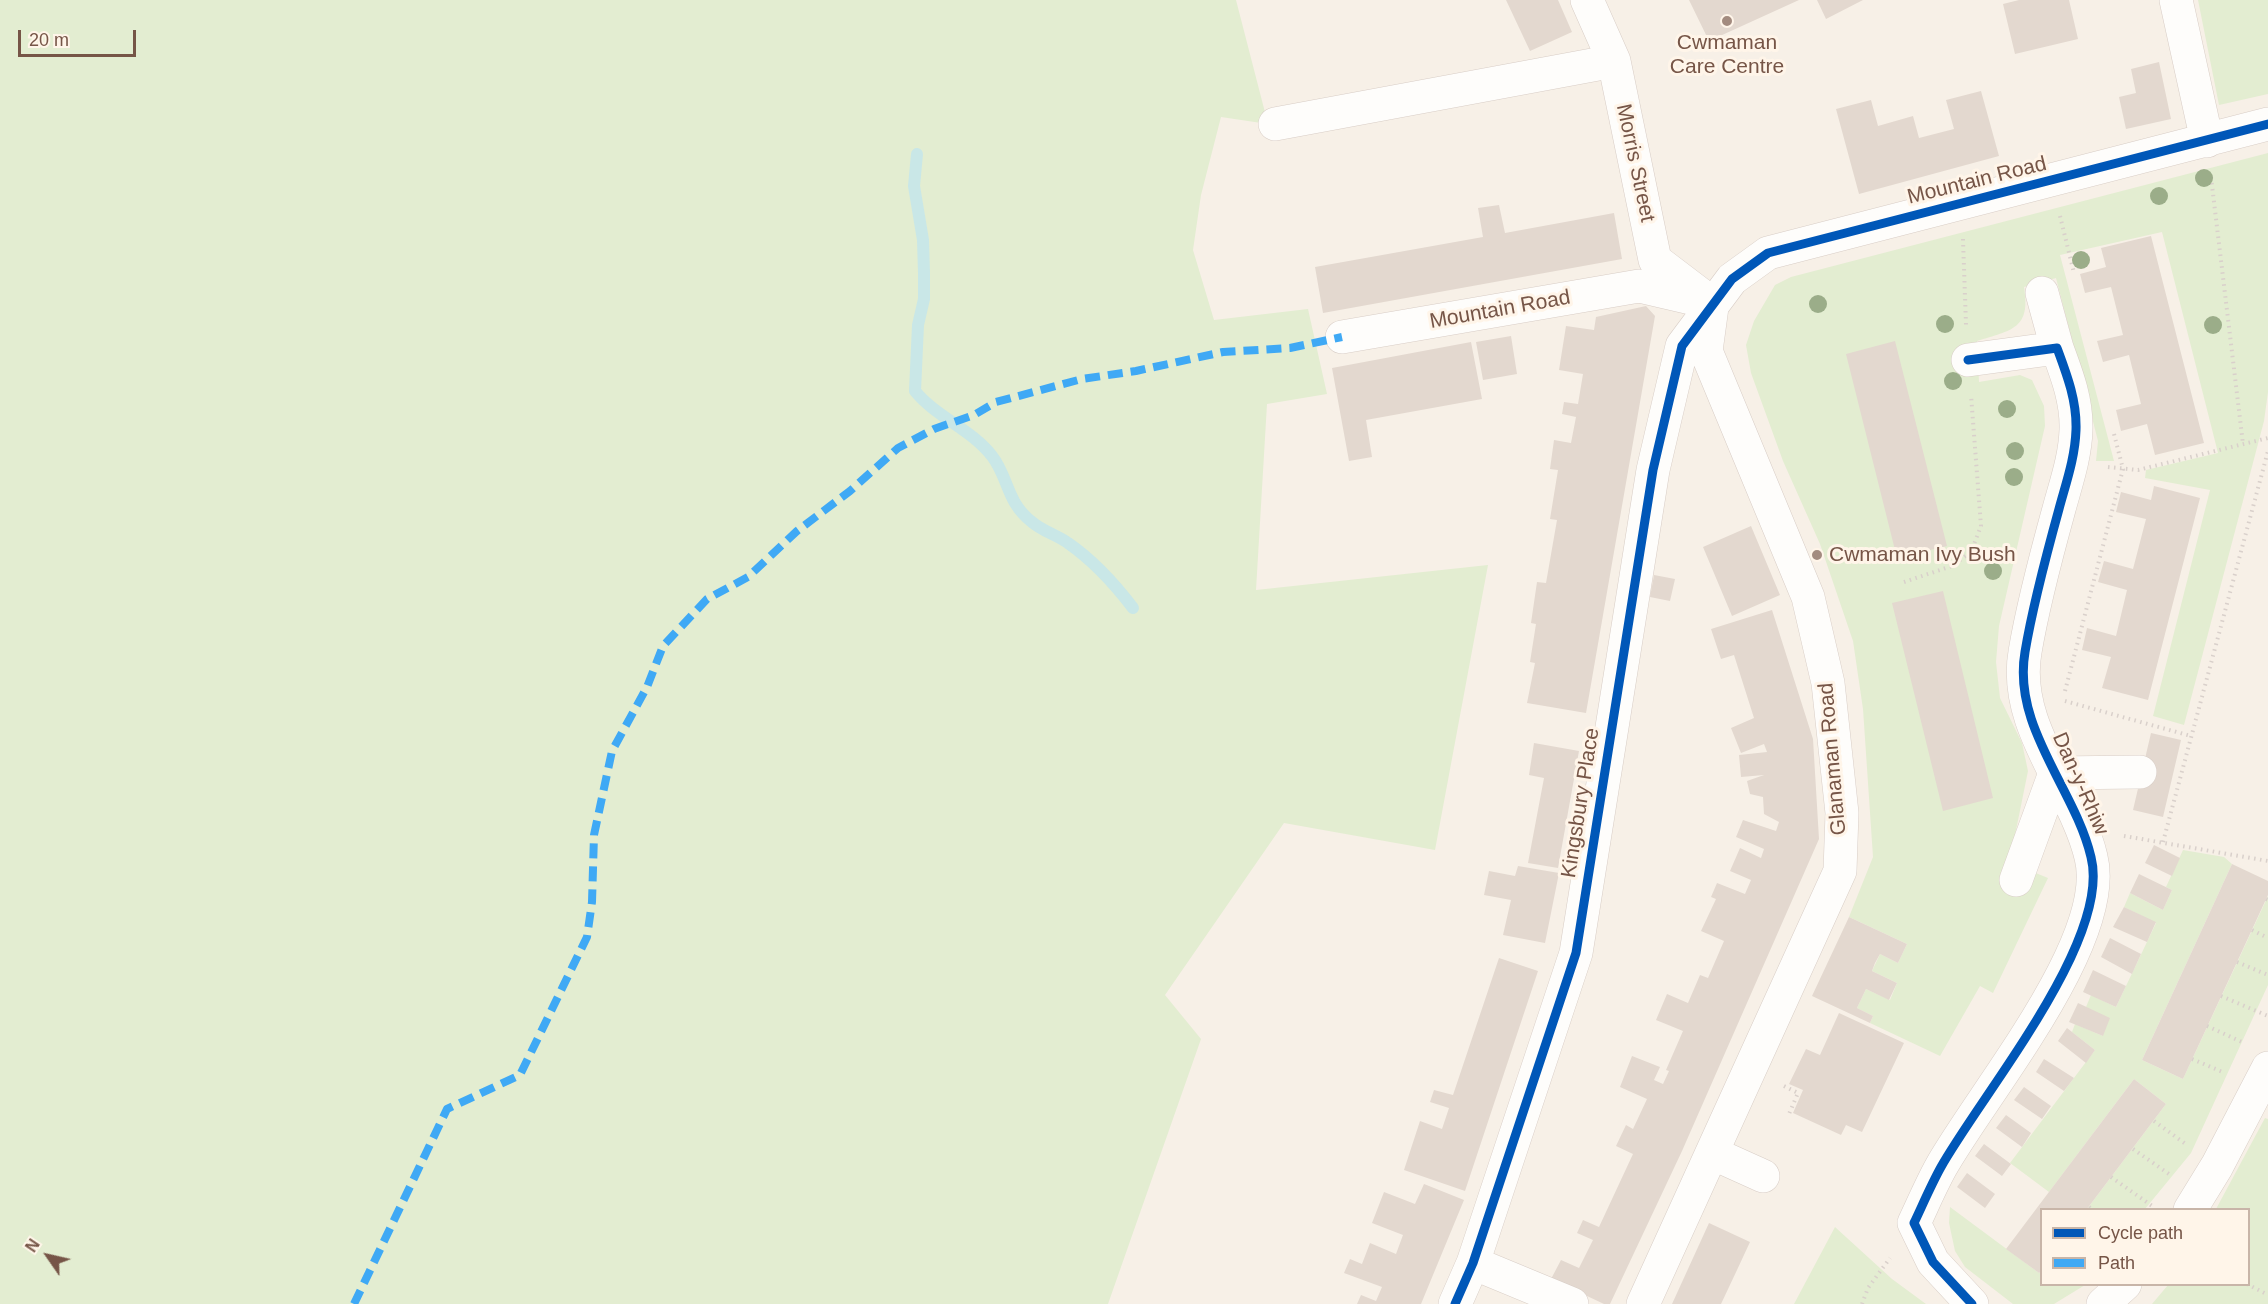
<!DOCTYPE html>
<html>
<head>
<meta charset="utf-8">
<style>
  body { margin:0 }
  #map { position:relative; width:2268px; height:1304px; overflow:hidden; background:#f7f0e7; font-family:Helvetica,sans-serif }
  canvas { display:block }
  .legend { position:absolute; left:2040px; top:1208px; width:210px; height:78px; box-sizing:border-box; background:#fff5e9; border:2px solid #c8b5a8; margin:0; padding:8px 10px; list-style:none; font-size:18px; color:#765547 }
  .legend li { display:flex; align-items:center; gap:12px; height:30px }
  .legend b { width:30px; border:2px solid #c8b5a8 }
  .north { position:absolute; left:18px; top:1226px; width:60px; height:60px; -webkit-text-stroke:4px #fff5e9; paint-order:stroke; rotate:304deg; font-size:16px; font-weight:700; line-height:24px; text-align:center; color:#765547 }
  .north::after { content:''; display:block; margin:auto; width:21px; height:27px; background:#765547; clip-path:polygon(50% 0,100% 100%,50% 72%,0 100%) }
  .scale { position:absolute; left:18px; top:30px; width:118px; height:27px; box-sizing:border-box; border:3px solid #765547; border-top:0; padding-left:8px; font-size:18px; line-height:21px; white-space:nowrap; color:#765547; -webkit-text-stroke:4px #fff5e9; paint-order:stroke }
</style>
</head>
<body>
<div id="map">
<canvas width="2268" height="1304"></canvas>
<ul class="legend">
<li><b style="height:8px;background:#0057b8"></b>Cycle path</li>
<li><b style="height:8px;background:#3fa9f5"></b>Path</li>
</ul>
<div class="north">N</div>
<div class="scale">20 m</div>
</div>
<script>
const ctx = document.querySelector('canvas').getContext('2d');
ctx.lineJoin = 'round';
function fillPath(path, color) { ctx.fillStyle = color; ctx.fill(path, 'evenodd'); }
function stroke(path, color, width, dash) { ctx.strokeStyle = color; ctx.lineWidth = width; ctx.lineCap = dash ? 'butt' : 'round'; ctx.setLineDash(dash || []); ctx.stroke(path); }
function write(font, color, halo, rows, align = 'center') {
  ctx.font = font + ' Helvetica,sans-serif'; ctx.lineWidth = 6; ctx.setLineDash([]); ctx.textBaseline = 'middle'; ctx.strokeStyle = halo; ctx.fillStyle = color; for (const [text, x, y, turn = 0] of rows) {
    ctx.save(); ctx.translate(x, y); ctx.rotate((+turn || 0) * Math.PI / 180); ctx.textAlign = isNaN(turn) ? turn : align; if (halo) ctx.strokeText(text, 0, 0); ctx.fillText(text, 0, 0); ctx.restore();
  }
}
const green = new Path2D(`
  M0,0H1236L1268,124L1221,117L1201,195L1193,250L1214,320L1308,309L1327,394L1267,404L1256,590L1488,565L1435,850L1284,823L1165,995L1201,1039L1108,1304H0Z
  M2198,0H2268V94L2219,105Z
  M2268,153V392L2264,421L2184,725L2153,716L2210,490L2145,478L2146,470L2218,453L2162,232L2060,255L2114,461H2096L2098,441L2056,278L2024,287C2031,329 2012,330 1977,341L1979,382L2020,375L2032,380L2044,406L2045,426L1999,626L1996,662L2000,698L2022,743L2028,771L2013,845L2016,865L2048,878L1993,993L1980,986L1940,1056L1870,1023L1873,1016L1857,1008L1866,989L1890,1000L1897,983L1872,971L1880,954L1898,963L1907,944L1849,917L1873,857L1863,709L1853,641L1820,544L1783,461L1751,373L1746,345L1754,321L1775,285L1791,277Z
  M2183,850L2224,857L2232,864L2142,1060L2183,1079L2268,896V985L2191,1153L2145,1209H2087L2166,1104L2134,1079L2049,1192L2010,1163L2095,1050L2072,1032L2075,1024L2103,1036L2086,1007L2091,995L2116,1007L2156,923L2124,907L2130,893L2163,910L2172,890L2166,887Z
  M2265,1118L2268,1119V1304H2152L2168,1285L2248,1284V1210L2216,1209Z
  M1950,1207L2039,1273L2041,1270L2042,1284L2085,1285L2054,1304H2013L1965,1267L1955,1251L1949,1223Z
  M1835,1227L1892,1279L1926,1304H1794Z`);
const stream = new Path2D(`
  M917,154L914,186L923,240L924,273V299L918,325L915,391C936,417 971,429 992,456C1009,478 1006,502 1032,522C1042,531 1057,535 1068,543C1094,561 1114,583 1133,608`);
const building = new Path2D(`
  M1506,0H1558L1572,32L1530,51Z
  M1689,0H1799L1709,41Z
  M1817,0H1863L1826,19Z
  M2019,0H2069L2078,39L2015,54L2003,4Z
  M2159,62L2171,119L2126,129L2119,97L2136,93L2131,69Z
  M1981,91L1999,156L1859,194L1836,109L1871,100L1878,126L1913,116L1919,138L1954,129L1946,100Z
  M1499,205L1505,233L1614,213L1622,259L1323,313L1315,267L1483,237L1478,208Z
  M2151,236L2204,443L2155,455L2147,424L2121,431L2116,410L2141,404L2129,355L2103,362L2097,341L2123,335L2111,287L2085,293L2080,274L2106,267L2101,248Z
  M1646,306L1655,316L1586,713L1527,703L1535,663L1530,662L1536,624L1531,623L1537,582L1546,583L1557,520L1550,519L1558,470L1550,469L1554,440L1571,443L1576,417L1562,414L1564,402L1578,404L1583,374L1559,370L1566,326L1594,330L1596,317Z
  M1511,336L1517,374L1483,380L1476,342Z
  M1895,341L1947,546L1897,558L1846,354Z
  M1471,342L1482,399L1366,420L1372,457L1349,461L1332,368Z
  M2154,486L2200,498L2148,700L2102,688L2111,657L2082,650L2087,628L2116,636L2127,590L2098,582L2104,561L2133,569L2146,519L2116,512L2121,492L2151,500Z
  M1751,526L1780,595L1732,616L1703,547Z
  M1654,575L1675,579L1670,601L1650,597Z
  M1943,591L1993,798L1943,811L1892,603Z
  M1772,610L1813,739L1819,839L1682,1151L1610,1304H1604L1551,1279L1561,1260L1579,1268L1593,1240L1577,1233L1583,1220L1599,1227L1633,1154L1616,1146L1626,1125L1633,1129L1647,1099L1620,1087L1632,1056L1660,1067L1654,1080L1663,1084L1669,1071L1666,1070L1683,1031L1656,1020L1667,994L1688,1003L1700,975L1708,978L1724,941L1701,931L1716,899L1711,897L1717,883L1745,894L1751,880L1730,871L1740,848L1761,858L1764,849L1736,837L1743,820L1776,831L1779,822L1764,814L1763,797L1750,794L1747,781L1764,775L1741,777L1739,755L1767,752L1764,744L1741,753L1731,728L1754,718L1734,655L1721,659L1711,629Z
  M2151,733L2181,740L2163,817L2133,810Z
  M1534,743L1579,751L1558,868L1528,863L1544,778L1529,775Z
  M2154,845L2180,858L2172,876L2145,863Z
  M2232,864L2268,881V895L2183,1079L2142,1060Z
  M1518,866L1559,873L1545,943L1503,935L1511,900L1484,895L1489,871L1515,876Z
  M2139,874L2172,890L2163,910L2130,893Z
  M2124,907L2156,922L2147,942L2113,927Z
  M1849,917L1907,944L1898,963L1880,954L1875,963L1872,971L1897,983L1889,1000L1866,989L1857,1008L1873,1016L1870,1023L1812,996Z
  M2110,938L2141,954L2132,974L2101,957Z
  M1499,958L1538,971L1465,1191L1404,1170L1420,1121L1442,1129L1449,1108L1430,1102L1434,1090L1453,1095Z
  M2093,970L2126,986L2116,1007L2083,992Z
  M2078,1003L2110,1018L2103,1036L2069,1022Z
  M1839,1013L1904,1043L1862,1132L1846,1125L1841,1135L1793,1113L1803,1090L1789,1084L1806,1049L1820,1055Z
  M2067,1028L2095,1050L2086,1063L2058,1041Z
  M2044,1059L2074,1078L2064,1091L2036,1072Z
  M2134,1079L2166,1104L2087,1209H2042V1270L2039,1273L2006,1249Z
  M2024,1087L2051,1106L2042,1119L2014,1100Z
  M2006,1115L2031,1133L2022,1147L1996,1128Z
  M1984,1144L2011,1164L2002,1176L1975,1156Z
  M1967,1173L1995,1194L1985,1208L1957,1187Z
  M1424,1184L1464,1200L1421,1304H1357L1361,1295L1376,1301L1382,1287L1344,1273L1350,1259L1362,1264L1370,1243L1396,1254L1403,1235L1372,1223L1384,1192L1415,1204Z
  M1709,1223L1750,1242L1737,1270L1721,1304H1672Z`);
const path = new Path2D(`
  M2211,177L2243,444
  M2060,216L2074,273
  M1963,239L1966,325
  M2108,467L2138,470L2268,438
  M1904,582L1952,566L1971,552L1981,526L1971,395
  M2065,691L2123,469L2114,434
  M2065,701L2191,736
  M2124,836L2268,861
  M2163,842L2268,451
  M2266,899L2268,900
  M2252,930L2268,938
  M2237,962L2268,975
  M2221,996L2268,1016
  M2207,1026L2242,1042
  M2192,1059L2225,1073
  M1784,1086L1798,1093L1789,1114
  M2154,1121L2187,1145
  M2133,1149L2169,1174
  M2111,1177L2155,1208
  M2089,1207L2093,1210
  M2247,1284L2268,1295
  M1862,1304L1868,1288L1890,1258`);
const minor = new Path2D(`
  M1587,0L1614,61L1655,260L1701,295
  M2176,0L2207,141
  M1275,124L1614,61
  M2042,293L2057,348
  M1342,337L1639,286L1712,303
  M1968,360L2057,348C2067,375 2077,401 2076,430C2075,458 2066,483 2059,509C2046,556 2033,604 2025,652C2012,727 2075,789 2091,857C2112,940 1982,1094 1941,1167C1931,1185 1923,1204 1914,1223L1933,1262L1972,1304
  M2016,880L2055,773L2140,772
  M1712,1153L1763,1176
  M2190,1210L2217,1166L2268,1068
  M1473,1263L1572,1304
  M1455,1304L1473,1263L1576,953L1653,470L1682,346L1732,279L1768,253L2268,124
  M1643,1304L1840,871L1842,813L1828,683L1808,597L1706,351L1712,307
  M2103,1304L2125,1284`);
const quiet = new Path2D(`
  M354,1304L447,1109L520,1075L587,937L592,902L594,835L612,751L647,687L663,646L707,599L748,577L797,531L850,491L898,448L934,429L974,415L996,402L1082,379L1136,371L1223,352L1290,348L1342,337`);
const cycleway = new Path2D(`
  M1968,360L2057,348C2067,375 2077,401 2076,430C2075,458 2066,483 2059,509C2046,556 2033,604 2025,652C2012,727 2075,789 2091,857C2112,940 1982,1094 1941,1167C1931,1185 1923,1204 1914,1223L1933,1262L1972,1304
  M1455,1304L1473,1263L1576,953L1653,470L1682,346L1732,279L1768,253L2268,124`);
const trees = [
  [2204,178],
  [2159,196],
  [2081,260],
  [1818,304],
  [1945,324],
  [2213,325],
  [1953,381],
  [2007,409],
  [2015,451],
  [2014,477],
  [1993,571]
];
const markers = [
  [1727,21,6,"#a38b7f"],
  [1817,555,6,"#a38b7f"]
];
const poiNames = [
  ["Cwmaman",1727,43],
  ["Care Centre",1727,67],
  ["Cwmaman Ivy Bush",1829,555,"left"]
];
const streetNames = [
  ["Morris Street",1635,163,78],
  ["Mountain Road",1977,181,-14],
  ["Mountain Road",1500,310,-10],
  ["Glanaman Road",1833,759,-95],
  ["Dan-y-Rhiw",2080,784,66],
  ["Kingsbury Place",1581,803,-81]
];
fillPath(green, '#e3edd1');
stroke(stream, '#c9e7e7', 12);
fillPath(building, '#e3d8cf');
stroke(minor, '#d8cdc6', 34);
stroke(path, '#d9d0cb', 4, [1.5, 4.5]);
stroke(minor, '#fefdfb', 33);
stroke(quiet, '#3fa9f5', 8, [15, 8]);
stroke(cycleway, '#0057b8', 9);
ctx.fillStyle = '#9bad89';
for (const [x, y] of trees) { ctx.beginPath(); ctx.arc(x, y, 9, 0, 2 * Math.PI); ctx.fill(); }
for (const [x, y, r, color] of markers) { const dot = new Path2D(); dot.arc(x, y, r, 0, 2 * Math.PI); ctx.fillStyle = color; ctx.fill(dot); stroke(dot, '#fff5e9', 2); }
write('21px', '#765547', '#fff5e9', poiNames);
write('21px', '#765547', '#fff5e9', streetNames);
</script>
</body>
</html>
